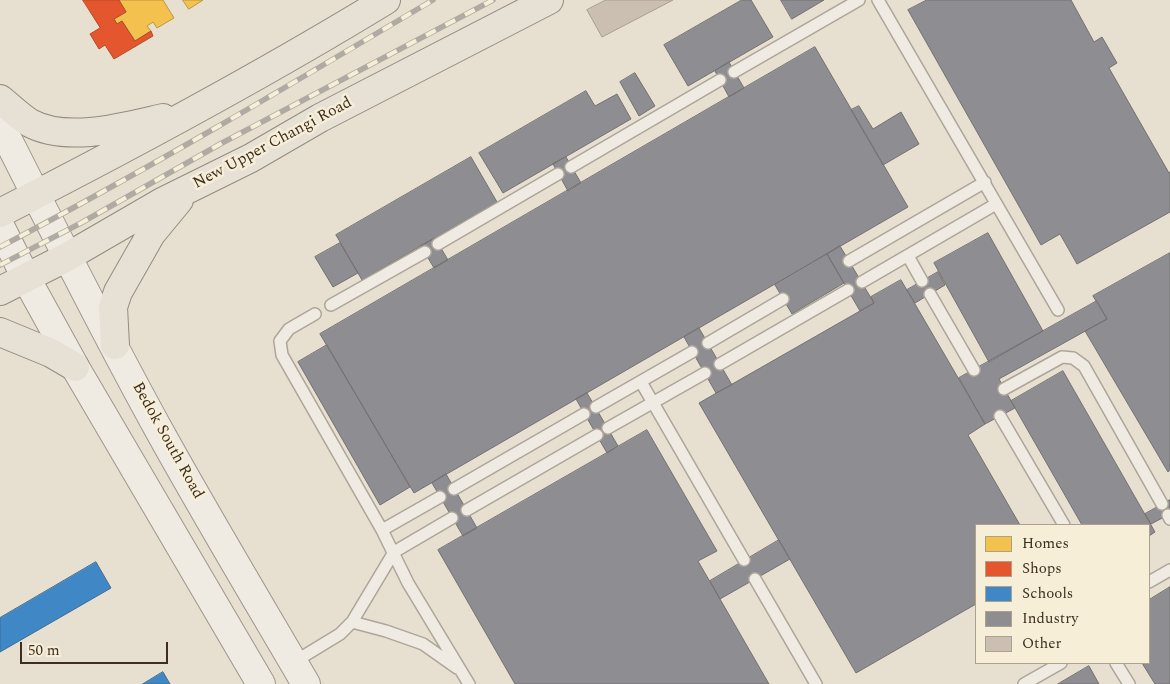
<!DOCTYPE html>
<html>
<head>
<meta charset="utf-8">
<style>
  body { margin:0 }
  #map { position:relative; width:1170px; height:684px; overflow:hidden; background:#e7e0d1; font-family:Spectral,serif }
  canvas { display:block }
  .legend { position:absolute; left:975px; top:524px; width:175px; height:140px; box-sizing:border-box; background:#f7eed8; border:1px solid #ada18e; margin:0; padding:6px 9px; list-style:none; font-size:15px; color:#3d2e20 }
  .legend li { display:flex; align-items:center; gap:10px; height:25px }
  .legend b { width:25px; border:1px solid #ada18e }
  .scale { position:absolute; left:20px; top:642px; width:148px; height:22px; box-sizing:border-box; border:2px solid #3d2e20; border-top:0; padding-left:6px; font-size:15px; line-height:18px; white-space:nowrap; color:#3d2e20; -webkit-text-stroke:4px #f7eed8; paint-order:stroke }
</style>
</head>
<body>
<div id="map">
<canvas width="1170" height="684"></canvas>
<ul class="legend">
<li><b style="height:14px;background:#f2c14e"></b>Homes</li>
<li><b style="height:14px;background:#e4572e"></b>Shops</li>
<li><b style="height:14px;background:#3f88c5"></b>Schools</li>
<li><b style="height:14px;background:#8d8d92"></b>Industry</li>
<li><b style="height:14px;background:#cbbfb2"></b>Other</li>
</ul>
<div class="scale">50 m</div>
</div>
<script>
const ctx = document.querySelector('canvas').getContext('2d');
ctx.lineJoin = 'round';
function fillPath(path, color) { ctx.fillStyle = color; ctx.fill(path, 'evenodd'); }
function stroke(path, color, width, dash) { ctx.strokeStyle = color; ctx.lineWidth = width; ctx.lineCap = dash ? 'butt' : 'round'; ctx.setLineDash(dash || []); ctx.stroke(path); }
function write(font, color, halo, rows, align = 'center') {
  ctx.font = font + ' Spectral,serif'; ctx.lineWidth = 5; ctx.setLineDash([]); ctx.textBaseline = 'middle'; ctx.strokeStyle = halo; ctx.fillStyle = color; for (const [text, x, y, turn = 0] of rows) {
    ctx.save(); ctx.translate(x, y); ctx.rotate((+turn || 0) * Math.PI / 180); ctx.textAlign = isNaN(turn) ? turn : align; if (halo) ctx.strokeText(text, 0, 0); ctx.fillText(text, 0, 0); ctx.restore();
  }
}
const homes = new Path2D(`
  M119,0H163L174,18L157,28L153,22L147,26L151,31L135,41L122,21L117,24L114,19L126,12Z
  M183,0H203L189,9Z`);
const shops = new Path2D(`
  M83,0H119L126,12L114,19L117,24L122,21L135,41L151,31L153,36L114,59L105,45L99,49L90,34L100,28Z`);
const schools = new Path2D(`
  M96,562L111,588L0,652V618Z
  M163,672L170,684H143Z`);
const industry = new Path2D(`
  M742,0H751L773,37L688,86L664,45Z
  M781,0H824L792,19Z
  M927,0H1071L1094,42L1102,37L1117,63L1109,68L1169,173L1170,172V212L1077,264L1060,234L1041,245L908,10Z
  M815,47L908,207L414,493L320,334Z
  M729,62L744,88L729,97L715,71Z
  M635,73L655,106L639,116L620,82Z
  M586,91L595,106L617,94L631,119L503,193L479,153Z
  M859,106L873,129L901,112L919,144L883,165L851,110Z
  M471,157L497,202L362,280L336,235Z
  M566,157L581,183L568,191L553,164Z
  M988,233L1043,331L989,362L934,263Z
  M435,238L448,260L434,268L421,246Z
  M340,243L358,273L333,287L315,257Z
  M840,246L874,303L860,311L827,254Z
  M1170,253V470L1168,472L1085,331L1107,319L1093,296Z
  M827,254L844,283L792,314L775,285Z
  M938,272L945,285L915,303L907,290Z
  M901,280L985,424L968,435L1020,525H976V604L856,673L699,403L874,303L871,297Z
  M1097,301L1107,319L999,379L1015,408L985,424L959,378Z
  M699,328L732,385L716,393L684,337Z
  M327,345L410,487L380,505L298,362Z
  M1063,371L1155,532L1149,536V525H1082L1011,401Z
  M587,393L618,446L607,453L576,399Z
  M647,430L717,551L698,561L769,684H515L438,550Z
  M446,474L477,528L463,536L432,483Z
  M1170,500V514L1151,524L1145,514Z
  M779,540L790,559L720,599L710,581Z
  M1170,587V684H1155L1142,663H1149V600Z
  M1089,666L1099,684H1058Z`);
const building = new Path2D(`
  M606,0H673L602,37L587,10Z`);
const lane = new Path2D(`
  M878,0L1058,310
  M734,72L859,0
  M571,167L720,80
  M438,244L558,174
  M908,256L922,281
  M849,261L985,182
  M862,282L996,204
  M930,294L974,370
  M331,305L425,252
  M315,314L289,329L280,341L282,355L382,530L408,583L469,684
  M708,343L783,299
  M720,364L848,290
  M641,382L744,560
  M1004,389L1062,357L1073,358L1084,366L1162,504
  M596,407L692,352
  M1000,416L1064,525
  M608,428L705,373
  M454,489L584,414
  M467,510L597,435
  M1168,515L1170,519
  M382,530L440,497
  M755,579L816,684
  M1149,582L1170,570
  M352,622L386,631L423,644L457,668
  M294,662L340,634L352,622L394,552L452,518
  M1116,663L1129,684
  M1024,684L1061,663`);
const secondary = new Path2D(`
  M0,124C52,227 104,331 160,432C207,517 257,600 306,684
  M0,226L26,278L75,367L261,684`);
const primary = new Path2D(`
  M0,99C10,107 20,117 30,123C67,143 124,127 163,118
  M0,213C131,146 260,77 386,0
  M0,291L67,257L162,202L251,158L320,118L549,0
  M0,332L51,353L75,367
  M115,345L113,307L118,292L151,234L179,200`);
const rail = new Path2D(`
  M0,247C147,170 290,85 433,0
  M0,265L81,223L222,143L493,0`);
const streetNames = [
  ["New Upper Changi Road",273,144,-28],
  ["Bedok South Road",167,441,61]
];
fillPath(homes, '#f2c14e');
stroke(homes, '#bc9540', 1);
fillPath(shops, '#e4572e');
stroke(shops, '#b24b2a', 1);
fillPath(schools, '#3f88c5');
stroke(schools, '#3e6d94', 1);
fillPath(industry, '#8d8d92');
stroke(industry, '#757070', 1);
fillPath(building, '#cbbfb2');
stroke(building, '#a89c90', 1);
stroke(lane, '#ada599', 14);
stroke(secondary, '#9c958a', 30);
stroke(primary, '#928b80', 30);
stroke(lane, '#efebe3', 11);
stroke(secondary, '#efebe3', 28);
stroke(primary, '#e6e1d4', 28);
stroke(rail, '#afaaa2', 5.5);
stroke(rail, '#f7eed8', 4, [11]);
write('16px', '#3d2e20', '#f7eed8', streetNames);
</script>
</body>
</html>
